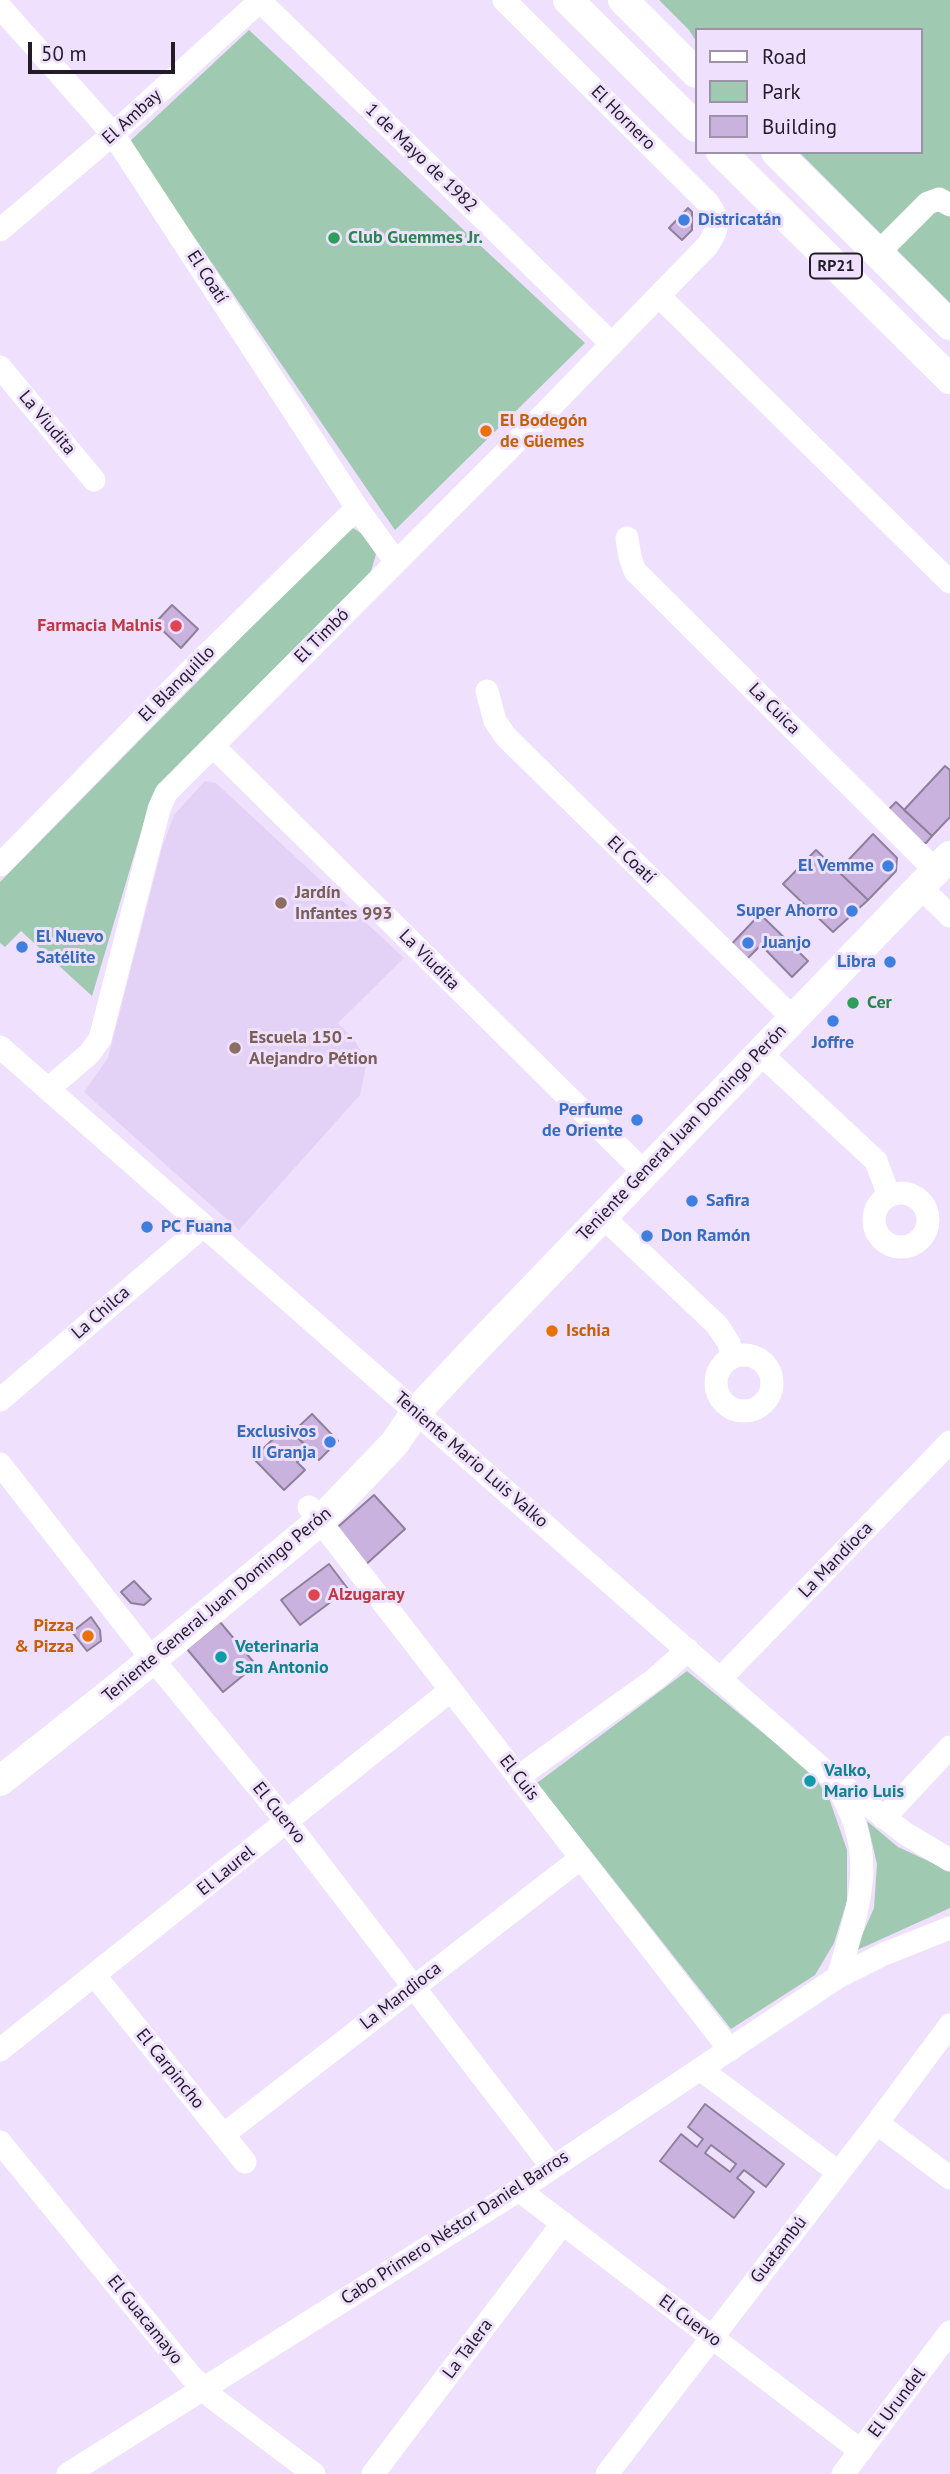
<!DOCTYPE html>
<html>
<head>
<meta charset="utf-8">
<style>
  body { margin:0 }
  #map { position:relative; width:950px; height:2474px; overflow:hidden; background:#efe0fe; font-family:"PT Sans",sans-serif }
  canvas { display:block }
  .legend { position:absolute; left:695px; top:28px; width:228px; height:126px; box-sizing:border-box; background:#efe0fe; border:2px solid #9d92a8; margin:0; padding:9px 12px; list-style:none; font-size:21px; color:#211c26 }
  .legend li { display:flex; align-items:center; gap:14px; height:35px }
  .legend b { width:35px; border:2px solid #9d92a8 }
  .scale { position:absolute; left:28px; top:42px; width:147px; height:32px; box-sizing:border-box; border:4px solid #211c26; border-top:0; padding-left:9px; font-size:21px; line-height:24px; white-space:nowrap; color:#211c26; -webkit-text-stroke:5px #efe0fe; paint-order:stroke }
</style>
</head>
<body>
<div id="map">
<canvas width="950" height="2474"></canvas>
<ul class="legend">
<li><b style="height:9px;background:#fff"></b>Road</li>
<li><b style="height:19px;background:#a0c9b1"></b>Park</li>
<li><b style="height:19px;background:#c9b2de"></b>Building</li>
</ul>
<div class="scale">50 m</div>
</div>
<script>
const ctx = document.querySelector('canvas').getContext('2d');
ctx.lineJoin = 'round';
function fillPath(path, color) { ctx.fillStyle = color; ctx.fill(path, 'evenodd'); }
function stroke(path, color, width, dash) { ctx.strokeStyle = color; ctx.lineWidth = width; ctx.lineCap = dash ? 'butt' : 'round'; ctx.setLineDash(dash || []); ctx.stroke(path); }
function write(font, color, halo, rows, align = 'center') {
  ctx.font = font + ' "PT Sans",sans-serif'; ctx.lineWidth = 6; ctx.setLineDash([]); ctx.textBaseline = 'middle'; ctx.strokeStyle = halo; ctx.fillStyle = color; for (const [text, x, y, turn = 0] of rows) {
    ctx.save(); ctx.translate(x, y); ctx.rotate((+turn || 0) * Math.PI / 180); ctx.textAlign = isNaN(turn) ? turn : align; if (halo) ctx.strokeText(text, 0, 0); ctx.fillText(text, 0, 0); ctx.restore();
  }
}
const built = new Path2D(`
  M205,781L216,783L404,958L338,1023L353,1038L367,1061L360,1095L239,1230L84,1092L108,1058L162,848L174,815Z`);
const green = new Path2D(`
  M659,0H950V303L799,152H920V30H696V41L689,30Z
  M249,30L585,343L395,530L129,142Z
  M353,528L364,535L376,554L370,575L160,784L151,799L92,996L21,931L5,947L0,943V882L342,535Z
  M687,1671L811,1772L829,1798L847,1850V1901L834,1943L815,1975L731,2029L537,1783Z
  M867,1821L898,1847L950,1871V1908L855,1951L874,1908L877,1864Z`);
const building = new Path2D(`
  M688,208L692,212V230L682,240L669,228Z
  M172,605L198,629L181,648L155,623Z
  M945,766L950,770V817L932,836L904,810Z
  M896,802L932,836L926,843L910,842L882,816Z
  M873,834L897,858L896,871L868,900L838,871Z
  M816,850L868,900L833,932L783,884Z
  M760,914L808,961L792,977L761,945L742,964L727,949Z
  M312,1414L338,1441L319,1460L293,1432Z
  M287,1426L309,1450L297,1462L305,1470L284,1490L253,1458Z
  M374,1495L405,1529L362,1568L331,1533Z
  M329,1564L348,1589L300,1625L281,1600Z
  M134,1581L151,1599L144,1605L131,1603L121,1592Z
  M91,1617L100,1630L101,1641L87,1651L72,1632Z
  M220,1622L256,1665L223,1692L187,1649Z
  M705,2104L784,2164L766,2187L744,2170L737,2178L754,2192L734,2218L660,2161L681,2134L697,2147L703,2139L688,2127ZM711,2145L736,2164L730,2172L705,2153Z`);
const minor = new Path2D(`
  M259,0L612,344
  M0,7L113,134L357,508L396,562
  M0,230L113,134L261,0
  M878,253L928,203L939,199L950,205
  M659,296L950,582
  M0,367L94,480
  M627,538L630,557L635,571L936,871
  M487,691L495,721L506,737L793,1018
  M213,746L645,1173
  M0,865L186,675L357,508
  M920,887L950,916
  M0,1047L828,1774L906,1834L950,1860
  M760,1053L876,1161L889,1196
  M48,1089L89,1054L100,1039L159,809L166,793L538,420L708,245C719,228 720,220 708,203L504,0
  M874 1220a27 27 0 1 1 54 0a27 27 0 1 1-54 0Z
  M603,1217L717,1325L729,1343L732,1357
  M716 1383a28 28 0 1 1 56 0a28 28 0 1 1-56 0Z
  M0,1400L202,1227
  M0,1464L145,1650L287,1822L552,2167
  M309,1507L730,2050
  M721,1678L950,1442
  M518,1777L655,1679L688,1650
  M836,1785C880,1854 859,1905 838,1977
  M884,1818L950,1747
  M95,1976L245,2162
  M0,2050L451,1690
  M700,2069L838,2172
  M877,2123L950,2178
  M223,2135L581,1858
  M0,2142L191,2376L213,2398L314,2474
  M519,2190L861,2451
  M68,2474L519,2190L838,1977L884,1954L950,1928
  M373,2474L563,2223
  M607,2474L877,2123L950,2025
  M843,2474L950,2332`);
const major = new Path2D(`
  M568,0L696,127
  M623,0L696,73
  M721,152L950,379
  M776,152L950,325
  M0,1781L126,1681L320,1521L394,1444L416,1412L478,1346L950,856`);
const markers = [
  [684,220,7,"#3f7fe0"],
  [334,238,7,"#2e9e5b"],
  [486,431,7,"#e8710a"],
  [176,626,7,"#e0444e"],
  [888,866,7,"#3f7fe0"],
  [281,903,7,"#8d6e63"],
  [852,911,7,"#3f7fe0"],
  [748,943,7,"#3f7fe0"],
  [22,947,7,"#3f7fe0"],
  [890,962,7,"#3f7fe0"],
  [853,1003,7,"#2e9e5b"],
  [833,1021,7,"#3f7fe0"],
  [235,1048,7,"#8d6e63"],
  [637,1120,7,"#3f7fe0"],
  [692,1201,7,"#3f7fe0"],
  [147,1227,7,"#3f7fe0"],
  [647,1236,7,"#3f7fe0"],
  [552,1331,7,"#e8710a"],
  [330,1442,7,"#3f7fe0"],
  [314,1595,7,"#e0444e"],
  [88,1636,7,"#e8710a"],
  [221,1657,7,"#0f9aa8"],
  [810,1781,7,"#0f9aa8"]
];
const shields = [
  [836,266,52]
];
const shieldNames = [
  ["RP21",836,266]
];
const streetNames = [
  ["El Ambay",132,117,-42],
  ["El Hornero",623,118,45],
  ["1 de Mayo de 1982",421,158,44],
  ["El Coatí",207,277,57],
  ["La Viudita",47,423,50],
  ["El Timbó",322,636,-45],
  ["El Blanquillo",177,684,-45],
  ["La Cuica",774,709,45],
  ["El Coatí",631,860,44],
  ["La Viudita",429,960,45],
  ["Teniente General Juan Domingo Perón",682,1133,-46],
  ["La Chilca",101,1313,-41],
  ["Teniente Mario Luis Valko",471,1460,41],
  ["La Mandioca",836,1560,-46],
  ["Teniente General Juan Domingo Perón",217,1605,-40],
  ["El Cuis",519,1778,52],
  ["El Cuervo",279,1813,51],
  ["El Laurel",226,1871,-39],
  ["La Mandioca",401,1996,-38],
  ["El Carpincho",170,2069,51],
  ["Cabo Primero Néstor Daniel Barros",455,2228,-33],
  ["Guatambú",779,2250,-52],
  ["El Guacamayo",145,2320,51],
  ["El Cuervo",690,2321,37],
  ["La Talera",468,2349,-53],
  ["El Urundel",897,2403,-53]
];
const shopNames = [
  ["Districatán",698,220],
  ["El Vemme",874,866,"right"],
  ["Super Ahorro",838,911,"right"],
  ["El Nuevo",36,937],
  ["Satélite",36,958],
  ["Juanjo",762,943],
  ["Libra",876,962,"right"],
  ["Joffre",833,1043,"center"],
  ["Perfume",623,1110,"right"],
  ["de Oriente",623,1131,"right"],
  ["Safira",706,1201],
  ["PC Fuana",161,1227],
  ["Don Ramón",661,1236],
  ["Exclusivos",316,1432,"right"],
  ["II Granja",316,1453,"right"]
];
const leisureNames = [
  ["Club Guemmes Jr.",348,238],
  ["Cer",867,1003]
];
const foodNames = [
  ["El Bodegón",500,421],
  ["de Güemes",500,442],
  ["Ischia",566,1331],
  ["Pizza",74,1626,"right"],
  ["& Pizza",74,1647,"right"]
];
const healthNames = [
  ["Farmacia Malnis",162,626],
  ["Alzugaray",328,1595,"left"]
];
const educationNames = [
  ["Jardín",295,893],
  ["Infantes 993",295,914],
  ["Escuela 150 -",249,1038],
  ["Alejandro Pétion",249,1059]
];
const cultureNames = [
  ["Veterinaria",235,1647],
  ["San Antonio",235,1668],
  ["Valko,",824,1771],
  ["Mario Luis",824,1792]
];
fillPath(built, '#e4d1f6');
fillPath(green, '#a0c9b1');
fillPath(building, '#c9b2de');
stroke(building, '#8e809b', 2);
stroke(minor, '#fff', 23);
stroke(major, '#fff', 30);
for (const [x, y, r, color] of markers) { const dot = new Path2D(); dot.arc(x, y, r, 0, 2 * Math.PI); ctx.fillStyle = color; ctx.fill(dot); stroke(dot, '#efe0fe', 2.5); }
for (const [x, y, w] of shields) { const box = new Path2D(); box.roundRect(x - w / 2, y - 12.5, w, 25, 5); ctx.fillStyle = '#efe0fe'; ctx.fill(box); stroke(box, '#211c26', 2); }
write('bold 16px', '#211c26', null, shieldNames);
write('18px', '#211c26', '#efe0fe', streetNames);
write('bold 18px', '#366cbe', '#efe0fe', shopNames, 'left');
write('bold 18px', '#27864d', '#efe0fe', leisureNames, 'left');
write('bold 18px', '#c56008', '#efe0fe', foodNames, 'left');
write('bold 18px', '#be3a42', '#efe0fe', healthNames, 'right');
write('bold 18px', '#785e54', '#efe0fe', educationNames, 'left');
write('bold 18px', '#0d838f', '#efe0fe', cultureNames, 'left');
</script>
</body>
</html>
